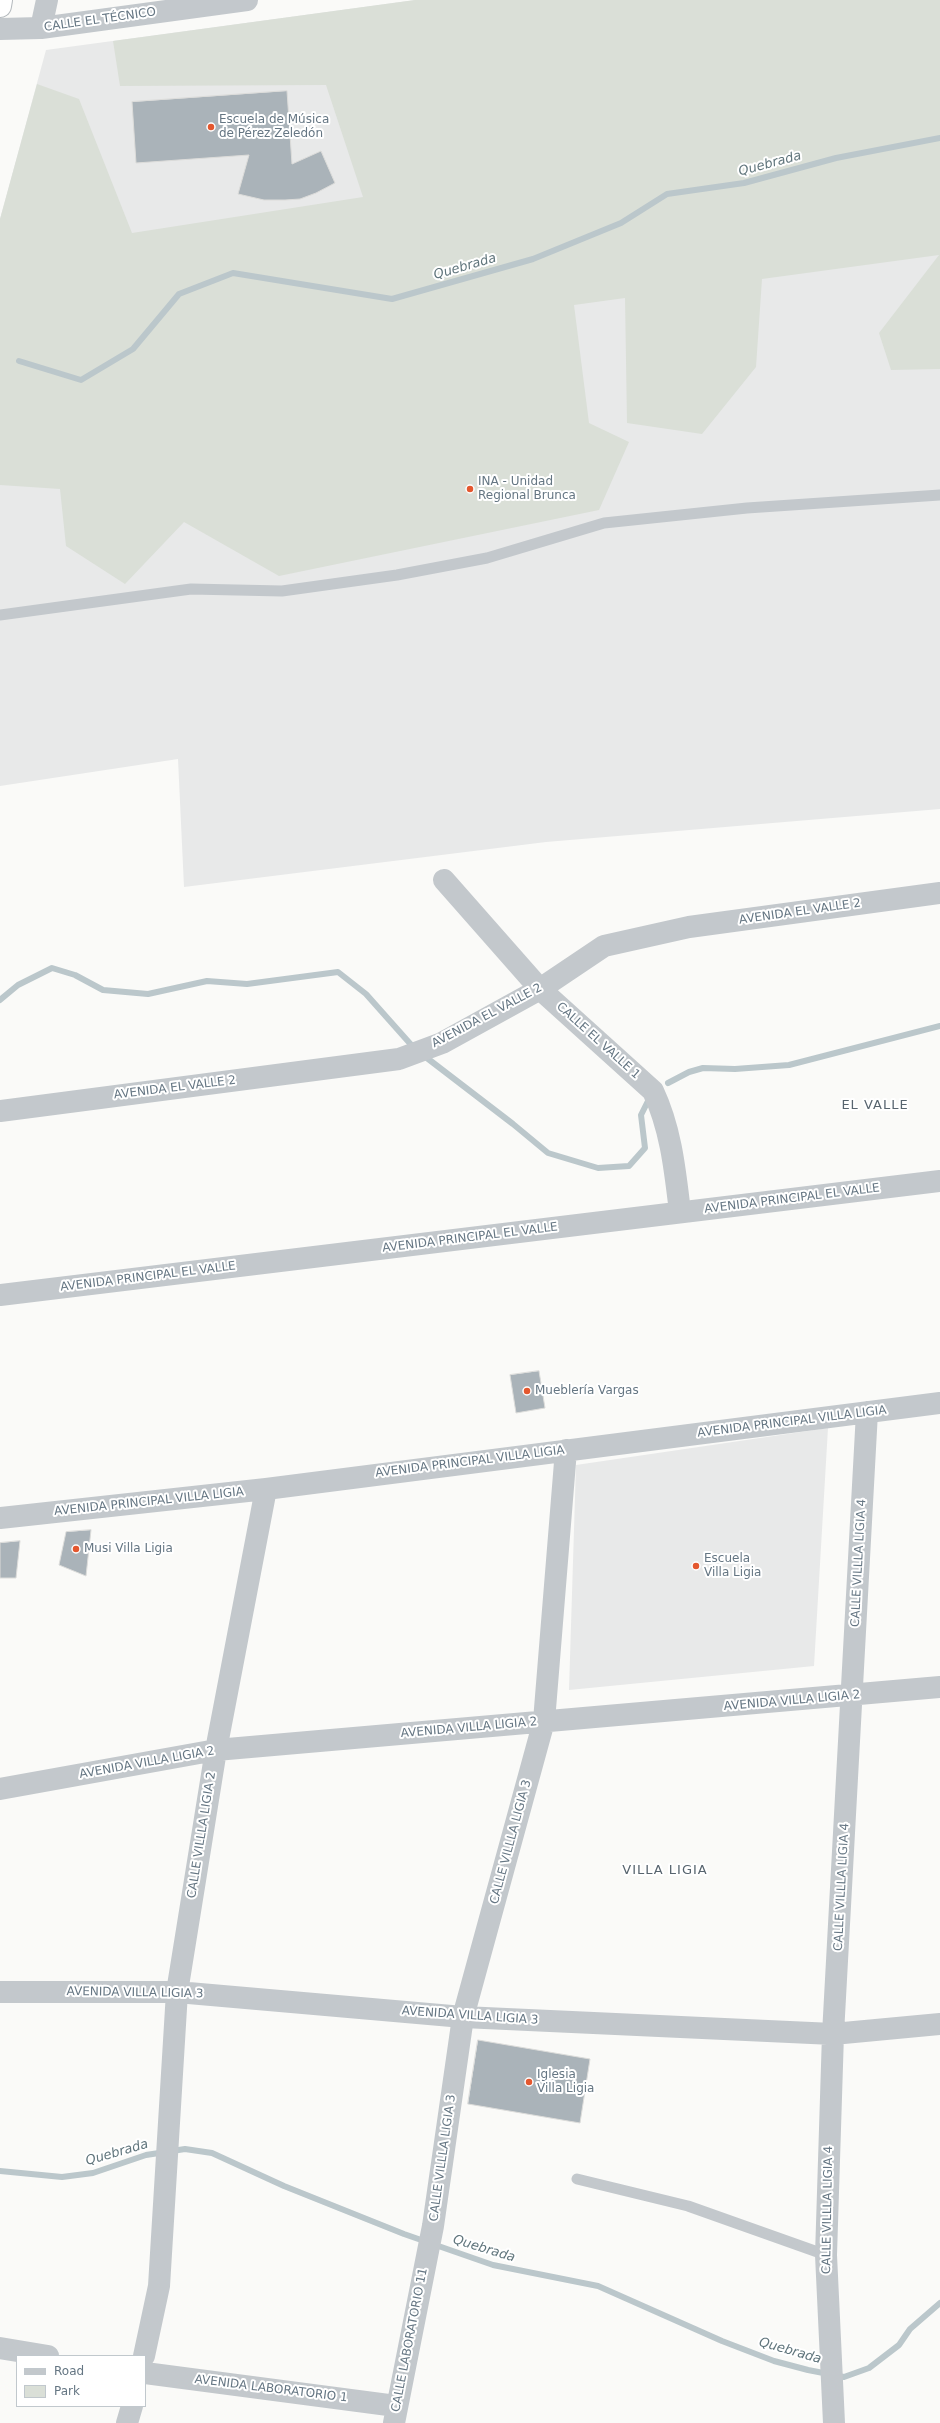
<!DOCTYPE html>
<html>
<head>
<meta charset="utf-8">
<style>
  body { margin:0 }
  #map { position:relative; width:940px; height:2423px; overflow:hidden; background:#fafaf8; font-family:"DejaVu Sans",sans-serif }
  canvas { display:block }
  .legend { position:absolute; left:16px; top:2355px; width:130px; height:52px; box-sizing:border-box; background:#fff; border:1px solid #c1c8cd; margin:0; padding:5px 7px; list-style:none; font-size:12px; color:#657683 }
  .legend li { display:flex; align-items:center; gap:8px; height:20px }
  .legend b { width:20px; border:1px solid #c1c8cd }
</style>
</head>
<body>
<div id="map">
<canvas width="940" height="2423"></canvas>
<ul class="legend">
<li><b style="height:5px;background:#c3c8cc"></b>Road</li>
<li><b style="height:11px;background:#dadfd7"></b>Park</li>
</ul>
</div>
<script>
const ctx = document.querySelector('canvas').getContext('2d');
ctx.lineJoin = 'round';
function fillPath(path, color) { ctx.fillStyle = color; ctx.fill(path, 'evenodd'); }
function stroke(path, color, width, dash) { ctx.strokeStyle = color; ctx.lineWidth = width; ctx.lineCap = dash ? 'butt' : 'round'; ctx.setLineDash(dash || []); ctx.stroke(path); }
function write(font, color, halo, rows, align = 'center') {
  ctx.font = font + ' "DejaVu Sans",sans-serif'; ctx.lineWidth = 4; ctx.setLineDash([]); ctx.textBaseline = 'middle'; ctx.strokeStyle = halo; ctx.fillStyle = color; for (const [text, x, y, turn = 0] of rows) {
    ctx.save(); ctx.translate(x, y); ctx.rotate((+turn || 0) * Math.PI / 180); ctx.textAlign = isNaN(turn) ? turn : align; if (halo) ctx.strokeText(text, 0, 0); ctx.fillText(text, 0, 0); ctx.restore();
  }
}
const built = new Path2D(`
  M415,0H940V809L546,842L184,887L178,759L0,786V219L46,50Z
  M828,1428L814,1666L569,1690L576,1465Z`);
const green = new Path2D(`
  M415,0H940V369L891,370L879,333L939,255L762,279L756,367L702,434L627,423L625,298L574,305L589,423L629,442L599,510L279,576L184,522L125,584L66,546L60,489L0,485V219L37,84L79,99L132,233L363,197L326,85L120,86L113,41Z`);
const stream = new Path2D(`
  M19,361L81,380L133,349L179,294L233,273L392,299L533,259L621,223L667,194L744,183L836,158L940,138
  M0,1000L18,985L52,968L75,975L103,990L148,994L207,981L247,984L338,972L366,994L414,1048
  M423,1055L513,1124L548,1153L598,1168L629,1166L645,1148L641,1115L650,1097
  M668,1083L689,1072L703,1068L735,1069L789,1065L940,1026
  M0,2171L62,2177L93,2173L146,2155L185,2149L212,2153L284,2186L404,2234L493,2265L598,2286L722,2341L774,2361L808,2370L844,2377L869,2368L899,2345L910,2329L940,2303`);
const building = new Path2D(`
  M287,91L292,164L321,151L335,183L316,193L300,199L285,200H264L238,194L249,155L136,163L132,102Z
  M539,1371L545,1408L516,1413L510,1375Z
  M91,1530L86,1576L59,1565L66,1532Z
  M20,1541L16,1578H0V1543Z
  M478,2040L590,2059L580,2123L468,2104Z`);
const lane = new Path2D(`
  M0,615L191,589L282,591L397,575L487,558L604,523L747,508L940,495
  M577,2179L688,2206L826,2255`);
const street = new Path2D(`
  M41,28L47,0
  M0,29L41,28L247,0
  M444,880L540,989L653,1091C671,1129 675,1170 680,1212
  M0,1111L399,1059L442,1043L540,989L604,946L689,927L940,893
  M0,1295L940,1181
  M0,1518L266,1489L940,1403
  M0,1789L216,1750L940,1687
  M0,1992H177L463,2017L833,2034L940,2024
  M0,2348L48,2356
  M144,2356L159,2286L177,1992L216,1750L266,1489
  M145,2373L396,2406
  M127,2423L132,2406
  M394,2423L433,2226L463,2017L544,1721L566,1450
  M834,2423L826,2255L833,2034L867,1412`);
const highway = new Path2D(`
  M0,6L1,0`);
const markers = [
  [211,127,4,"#e4572e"],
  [470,489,4,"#e4572e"],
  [527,1391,4,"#e4572e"],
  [76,1549,4,"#e4572e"],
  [696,1566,4,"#e4572e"],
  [529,2082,4,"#e4572e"]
];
const streetNames = [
  ["CALLE EL TÉCNICO",100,20,-8],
  ["AVENIDA EL VALLE 2",800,912,-8],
  ["AVENIDA EL VALLE 2",487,1016,-28],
  ["CALLE EL VALLE 1",598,1041,42],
  ["AVENIDA EL VALLE 2",175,1088,-7],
  ["AVENIDA PRINCIPAL EL VALLE",792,1199,-7],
  ["AVENIDA PRINCIPAL EL VALLE",470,1238,-7],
  ["AVENIDA PRINCIPAL EL VALLE",148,1277,-7],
  ["AVENIDA PRINCIPAL VILLA LIGIA",792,1422,-7],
  ["AVENIDA PRINCIPAL VILLA LIGIA",470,1462,-7],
  ["AVENIDA PRINCIPAL VILLA LIGIA",149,1502,-6],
  ["CALLE VILLLA LIGIA 4",859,1563,-87],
  ["AVENIDA VILLA LIGIA 2",792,1701,-5],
  ["AVENIDA VILLA LIGIA 2",469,1728,-5],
  ["AVENIDA VILLA LIGIA 2",147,1763,-10],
  ["CALLE VILLLA LIGIA 2",202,1835,-81],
  ["CALLE VILLLA LIGIA 3",511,1842,-75],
  ["CALLE VILLLA LIGIA 4",842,1887,-87],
  ["AVENIDA VILLA LIGIA 3",135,1993,1],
  ["AVENIDA VILLA LIGIA 3",470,2016,4],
  ["CALLE VILLLA LIGIA 3",443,2158,-82],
  ["CALLE VILLLA LIGIA 4",828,2210,-89],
  ["CALLE LABORATORIO 11",410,2340,-79],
  ["AVENIDA LABORATORIO 1",271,2389,7]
];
const poiNames = [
  ["Escuela de Música",219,120],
  ["de Pérez Zeledón",219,134],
  ["INA - Unidad",478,482],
  ["Regional Brunca",478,496],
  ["Mueblería Vargas",535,1391],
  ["Musi Villa Ligia",84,1549],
  ["Escuela",704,1559],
  ["Villa Ligia",704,1573],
  ["Iglesia",537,2075],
  ["Villa Ligia",537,2089]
];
const waterNames = [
  ["Quebrada",770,164,-15],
  ["Quebrada",465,267,-16],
  ["Quebrada",117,2153,-16],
  ["Quebrada",484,2249,17],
  ["Quebrada",790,2351,16]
];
const neighbourhoodNames = [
  ["EL VALLE",875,1106],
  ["VILLA LIGIA",665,1871]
];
fillPath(built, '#e8e9e9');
fillPath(green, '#dadfd7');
stroke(stream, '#bbc7cb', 6);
fillPath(building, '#aab3b9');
stroke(building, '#dcdcda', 1);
stroke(highway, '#b4b9bd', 24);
stroke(lane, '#c3c8cc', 11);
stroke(street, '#c3c8cc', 22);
stroke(highway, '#fff', 22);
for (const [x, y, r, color] of markers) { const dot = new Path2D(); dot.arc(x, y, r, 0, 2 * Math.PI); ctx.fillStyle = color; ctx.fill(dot); stroke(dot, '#fff', 1.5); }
write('12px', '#657683', '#fff', streetNames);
write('12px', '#657683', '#fff', poiNames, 'left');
write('italic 13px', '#60757c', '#fff', waterNames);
ctx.letterSpacing = '1px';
write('13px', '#57646e', '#fff', neighbourhoodNames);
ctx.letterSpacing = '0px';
</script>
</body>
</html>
